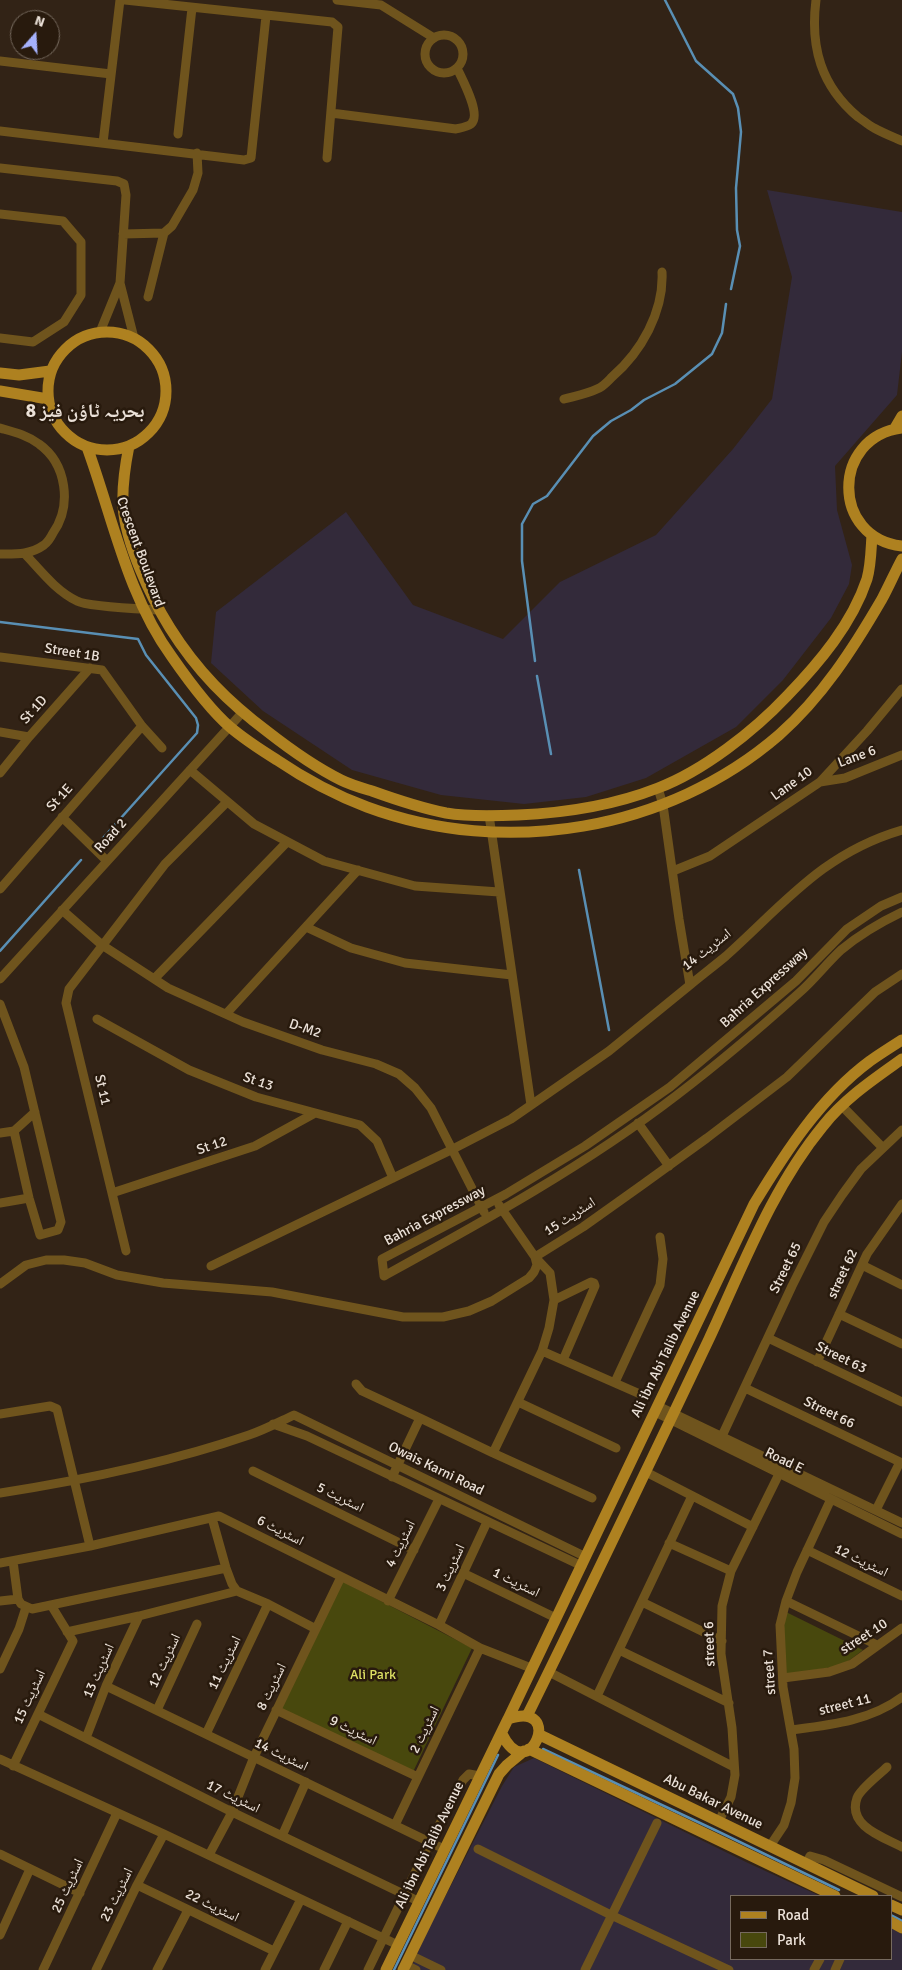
<!DOCTYPE html>
<html>
<head>
<meta charset="utf-8">
<style>
  body { margin:0 }
  #map { position:relative; width:902px; height:1970px; overflow:hidden; background:#322316; font-family:Signika,sans-serif }
  canvas { display:block }
  .legend { position:absolute; left:730px; top:1895px; width:162px; height:65px; box-sizing:border-box; background:#281a0d; border:1px solid #766a5e; margin:0; padding:6px 9px; list-style:none; font-size:15px; color:#ebe1d8 }
  .legend li { display:flex; align-items:center; gap:10px; height:25px }
  .legend b { width:25px; border:1px solid #766a5e }
  .north { position:absolute; left:10px; top:10px; width:50px; height:50px; box-sizing:border-box; background:#281a0d; border:1px solid #766a5e; border-radius:50%; rotate:19deg; font-size:14px; font-weight:700; line-height:20px; text-align:center; color:#ebe1d8 }
  .north::after { content:''; display:block; margin:auto; width:18px; height:22px; background:#a5b1fc; clip-path:polygon(50% 0,100% 100%,50% 72%,0 100%) }
</style>
</head>
<body>
<div id="map">
<canvas width="902" height="1970"></canvas>
<ul class="legend">
<li><b style="height:6px;background:#ae8120"></b>Road</li>
<li><b style="height:14px;background:#48480d"></b>Park</li>
</ul>
<div class="north">N</div>
</div>
<script>
const ctx = document.querySelector('canvas').getContext('2d');
ctx.lineJoin = 'round';
function fillPath(path, color) { ctx.fillStyle = color; ctx.fill(path, 'evenodd'); }
function stroke(path, color, width, dash) { ctx.strokeStyle = color; ctx.lineWidth = width; ctx.lineCap = dash ? 'butt' : 'round'; ctx.setLineDash(dash || []); ctx.stroke(path); }
function write(font, color, halo, rows, align = 'center') {
  ctx.font = font + ' Signika,"Noto Naskh Arabic",sans-serif'; ctx.lineWidth = 5; ctx.setLineDash([]); ctx.textBaseline = 'middle'; ctx.strokeStyle = halo; ctx.fillStyle = color; for (const [text, x, y, turn = 0] of rows) {
    ctx.save(); ctx.translate(x, y); ctx.rotate((+turn || 0) * Math.PI / 180); ctx.textAlign = isNaN(turn) ? turn : align; if (halo) ctx.strokeText(text, 0, 0); ctx.fillText(text, 0, 0); ctx.restore();
  }
}
const commercial = new Path2D(`
  M767,190L902,212V352L897,395L835,466L837,510L852,565L849,584L831,618L783,680L736,727L646,778L586,797L524,804L441,795L352,770L263,711L211,663L216,612L346,512L413,605L503,639L560,582L656,535L733,449L772,399L792,277Z
  M534,1758L748,1863L820,1896H731V1959H891V1928L902,1934V1970H410L426,1934L502,1786L514,1767Z`);
const green = new Path2D(`
  M342,1581L472,1648L413,1772L279,1708Z
  M786,1612L863,1650L847,1662L833,1667L786,1675L783,1633Z`);
const stream = new Path2D(`
  M665,0L696,61L733,94L738,108L741,132L736,188L737,230L740,246L731,289
  M0,622L138,639L146,655L196,718L198,725L197,733L103,838
  M535,661L522,561V524L533,504L547,496L593,436L611,421L631,410L644,400L675,384L712,354L722,333L726,304
  M537,676L551,754
  M579,870L609,1030
  M0,951L81,860
  M543,1749L717,1831L839,1890
  M891,1915L902,1921
  M394,1970L498,1755`);
const minor = new Path2D(`
  M125,0L332,22L338,27L327,158
  M337,0L381,5L434,38
  M816,0C810,47 821,86 858,117C863,120 868,125 874,128C883,133 893,137 902,141
  M425 54a19 19 0 1 1 38 0a19 19 0 1 1-38 0Z
  M0,61L111,74
  M331,113L456,129C460,128 467,127 471,124C482,115 462,79 457,68
  M0,131L244,160L251,158L266,16
  M178,134L192,8
  M103,143L120,0
  M0,168L117,181L124,184L126,195L120,283L134,338
  M0,214L63,221L81,242V295L64,322L33,342L0,338
  M123,234L164,233L172,226L193,190L198,173L197,153
  M148,297L164,233
  M100,332L120,283
  M564,399C575,396 587,394 597,389C603,387 608,381 612,377C641,352 664,312 662,272
  M0,428C14,432 27,435 39,444C67,464 72,506 53,533C51,537 48,542 44,545C30,555 16,554 0,554
  M25,554C41,571 56,591 77,601C88,607 143,609 159,610
  M0,657L102,670L142,726L162,748
  M0,732L29,737
  M190,770L254,824L324,861L415,886L499,892
  M0,773L29,737L90,668
  M820,782L845,778L902,755
  M658,788L663,805L679,919L690,985C702,975 714,966 726,956C784,904 823,853 902,830
  M489,815L531,1105
  M62,817L107,861
  M673,871L710,856L820,782L867,731L902,689
  M0,889L142,726
  M902,897L881,906L847,929L796,981L670,1087L585,1146L506,1194L382,1259L384,1276C484,1221 586,1165 677,1095C719,1063 759,1029 799,993C814,980 826,964 841,950C859,935 881,922 902,912
  M62,910L102,945L168,988L243,1022L322,1050L376,1064L399,1074L415,1088L431,1108L484,1212
  M306,927L351,948L405,963L512,975
  M155,978L287,842
  M0,979L242,713
  M0,1004L24,1067L61,1222L58,1230L40,1235L29,1198L14,1131
  M226,1014L358,870
  M97,1019L189,1070L256,1097L360,1125L377,1141L393,1178
  M842,1106L883,1148
  M638,1123L669,1166
  M0,1133L14,1131L35,1112
  M112,1193L255,1146L315,1113
  M0,1203L29,1198
  M126,1251L66,1003L69,989L165,864L227,802
  M862,1265L902,1285
  M211,1266L451,1150L511,1119L609,1051L690,985
  M0,1284L26,1265L46,1260H64L85,1263L117,1275L163,1283L272,1292L403,1317H443L469,1311L492,1301L529,1278L534,1272L537,1265L535,1257L499,1205
  M554,1300L591,1282L594,1283L595,1286L563,1360
  M839,1314L902,1344
  M768,1338L902,1402
  M542,1351L640,1394
  M817,1362L867,1254L902,1204
  M615,1382L660,1285L663,1259L660,1237
  M356,1384L362,1391L420,1418
  M745,1388L902,1463
  M518,1402L616,1448
  M658,1406L902,1523
  M655,1412L902,1534
  M0,1414L50,1406L57,1409L90,1546
  M273,1424L307,1436L582,1566
  M722,1436L792,1286L824,1222L842,1195L861,1169L902,1130
  M493,1453L592,1498
  M253,1471L414,1550
  M646,1472L753,1527
  M392,1477L420,1418L493,1453L542,1351L549,1328L554,1300L550,1273L535,1257L583,1227L642,1185L707,1138L787,1077L875,992L902,974
  M0,1493C84,1480 168,1463 249,1435C264,1430 279,1422 294,1415L586,1557
  M876,1510L900,1462
  M212,1518L226,1568L232,1584L237,1591L268,1604L316,1629
  M669,1543L731,1571
  M807,1550L902,1596
  M13,1561L18,1599L21,1604L32,1609L226,1568
  M0,1563L90,1546L219,1516L439,1625L480,1648L531,1668
  M463,1573L556,1618
  M0,1601L18,1599
  M388,1601L439,1499
  M786,1601L877,1645
  M642,1602L722,1641
  M439,1625L487,1522
  M67,1632L139,1616L237,1591
  M619,1650L729,1703
  M0,1669L19,1629L26,1607
  M549,1672L734,1767
  M783,1678L829,1672L852,1664L902,1628
  M106,1686L444,1849
  M597,1696L692,1496
  M157,1710L197,1624
  M276,1710L418,1777
  M38,1714L232,1812L418,1901
  M791,1730C830,1725 870,1721 902,1697
  M206,1734L268,1604
  M86,1738L106,1686L139,1616
  M0,1759L164,1834L398,1945
  M13,1766L73,1641L51,1605
  M887,1767C880,1774 860,1789 857,1798C847,1826 883,1837 902,1847
  M719,1821L731,1797L735,1775L732,1728L721,1654L722,1606L731,1571L779,1474
  M395,1825L480,1648
  M282,1836L306,1782
  M770,1846L784,1825L791,1803L795,1778L794,1749L783,1687L780,1625L786,1601L797,1572L831,1499
  M478,1849L611,1915L729,1970
  M0,1854L80,1893
  M209,1855L232,1812L254,1757L341,1577
  M806,1864L810,1856L824,1860L902,1897
  M137,1885L274,1951
  M0,1935L30,1869
  M410,1955L441,1970
  M406,1965L416,1970
  M43,1970L117,1813
  M96,1970L137,1885L164,1834
  M157,1970L188,1910
  M265,1970L301,1899
  M324,1970L348,1921
  M368,1970L430,1842L463,1780L469,1774L480,1776
  M585,1970L657,1823
  M814,1970L820,1959
  M835,1970L840,1959`);
const major = new Path2D(`
  M48 391a59 59 0 1 1 118 0a59 59 0 1 1-118 0Z
  M0,373L19,375L50,371
  M0,391L48,399
  M895,428L902,416
  M902,428C831,437 831,538 902,546
  M129,446C125,466 122,485 123,506C126,544 150,596 170,628C197,671 228,702 268,732C291,750 315,767 341,780C351,785 362,788 372,791C397,800 421,808 446,813C469,817 495,816 518,815C566,813 612,806 658,788C703,771 754,731 787,696C819,663 852,624 867,579C871,565 871,549 872,535
  M87,447C113,518 127,595 172,657C188,680 209,709 230,727C244,739 261,750 277,760C305,779 335,795 367,807C505,858 668,831 779,735C822,697 853,649 882,599C889,586 895,572 902,559
  M527,1716C589,1591 649,1465 709,1339C743,1266 772,1188 823,1126C844,1099 874,1079 902,1059
  M508,1719L754,1204C785,1153 820,1098 870,1061C880,1054 891,1047 902,1040
  M540,1735L873,1896
  M529,1749L835,1896
  M891,1905L902,1910
  M891,1922L902,1928
  M386,1970L508,1719C566,1699 529,1789 502,1734
  M403,1970L499,1774L507,1765L524,1751`);
const streetNames = [
  ["Crescent Boulevard",140,552,70],
  ["Street 1B",72,653,9],
  ["St 1D",34,710,-48],
  ["Lane 6",857,757,-20],
  ["Lane 10",792,784,-36],
  ["St 1E",60,798,-48],
  ["Road 2",111,836,-48],
  ["اسٹریٹ 14",707,950,-38],
  ["Bahria Expressway",764,988,-42],
  ["D-M2",305,1029,19],
  ["St 13",258,1082,19],
  ["St 11",102,1090,77],
  ["St 12",212,1146,-19],
  ["Bahria Expressway",435,1216,-28],
  ["اسٹریٹ 15",570,1217,-33],
  ["Street 65",786,1268,-64],
  ["street 62",843,1274,-65],
  ["Ali ibn Abi Talib Avenue",666,1354,-64],
  ["Street 63",841,1358,26],
  ["Street 66",829,1413,26],
  ["Road E",784,1461,26],
  ["Owais Karni Road",436,1469,26],
  ["اسٹریٹ 5",340,1498,26],
  ["اسٹریٹ 6",280,1531,27],
  ["اسٹریٹ 4",401,1544,-64],
  ["اسٹریٹ 12",861,1561,26],
  ["اسٹریٹ 3",451,1568,-65],
  ["اسٹریٹ 1",516,1583,26],
  ["street 10",864,1637,-33],
  ["street 6",710,1644,-92],
  ["اسٹریٹ 12",165,1661,-65],
  ["اسٹریٹ 11",225,1663,-64],
  ["اسٹریٹ 13",99,1671,-66],
  ["street 7",770,1672,-94],
  ["اسٹریٹ 8",272,1687,-64],
  ["اسٹریٹ 15",30,1697,-65],
  ["street 11",845,1705,-14],
  ["اسٹریٹ 2",425,1730,-64],
  ["اسٹریٹ 9",353,1731,26],
  ["اسٹریٹ 14",281,1755,26],
  ["اسٹریٹ 17",233,1797,26],
  ["Abu Bakar Avenue",713,1802,26],
  ["Ali ibn Abi Talib Avenue",430,1845,-64],
  ["اسٹریٹ 25",68,1886,-65],
  ["اسٹریٹ 23",117,1895,-64],
  ["اسٹریٹ 22",212,1906,26]
];
const parkNames = [
  ["Ali Park",373,1675]
];
const districtNames = [
  ["بحریہ ٹاؤن فیز 8",85,412]
];
fillPath(commercial, '#332a3a');
fillPath(green, '#48480d');
stroke(stream, '#598fb4', 2.5);
stroke(minor, '#6f541d', 9);
stroke(major, '#ae8120', 11);
write('14px', '#ebe1d8', '#281a0d', streetNames);
write('14px', '#dddf63', '#281a0d', parkNames);
write('bold 19px', '#ebe1d8', '#281a0d', districtNames);
</script>
</body>
</html>
